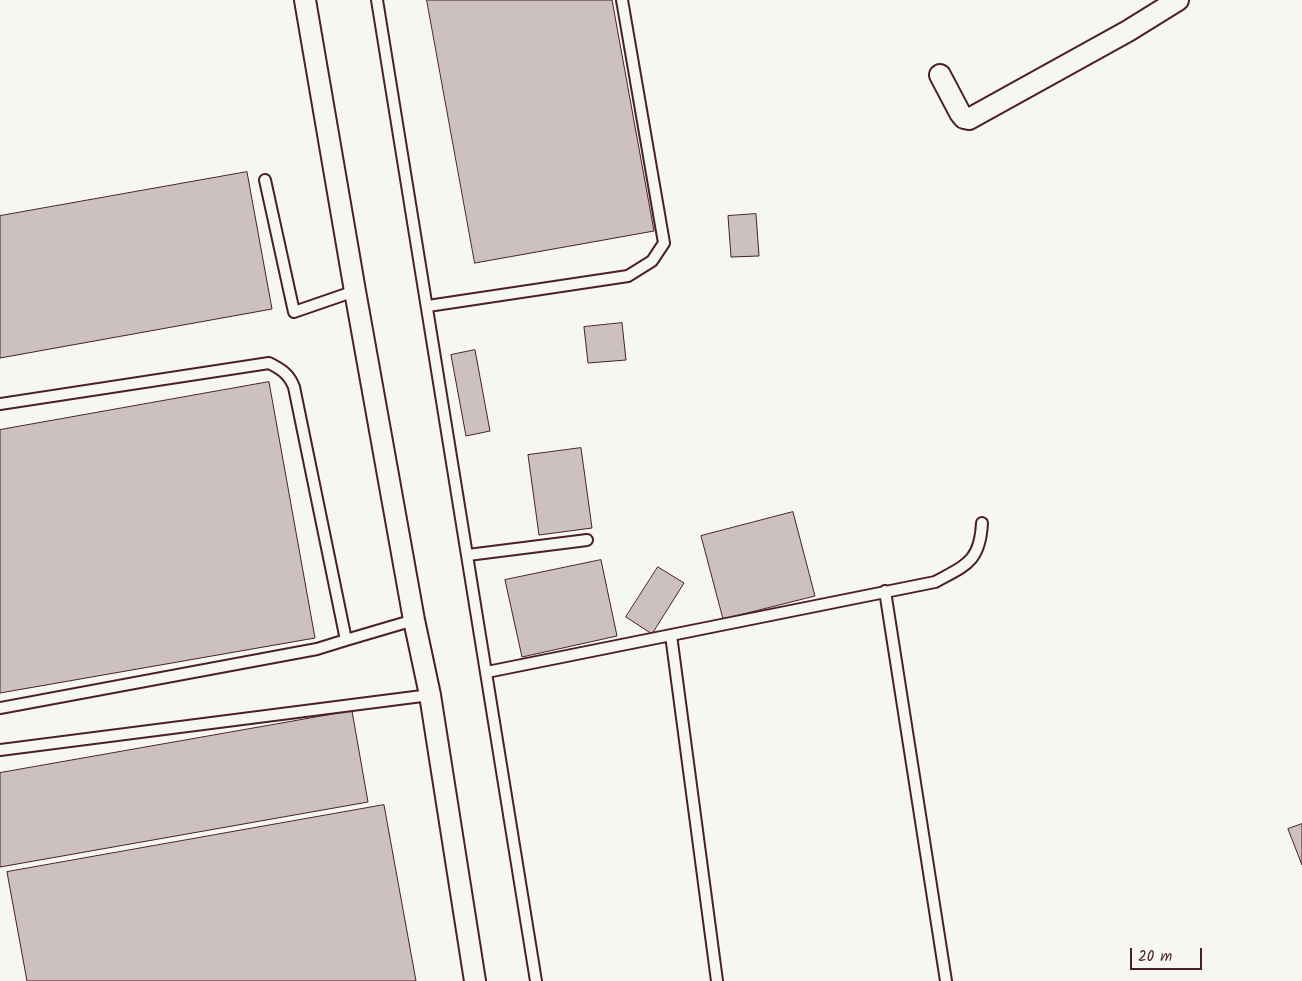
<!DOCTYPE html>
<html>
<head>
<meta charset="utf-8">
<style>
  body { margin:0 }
  #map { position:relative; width:1302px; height:981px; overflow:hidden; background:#f6f6f2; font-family:Kalam,sans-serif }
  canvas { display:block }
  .scale { position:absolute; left:1130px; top:948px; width:72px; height:22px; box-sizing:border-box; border:2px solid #4a1f2b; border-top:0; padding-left:6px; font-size:15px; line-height:18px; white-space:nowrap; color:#4a1f2b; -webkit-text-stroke:4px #f6f6f2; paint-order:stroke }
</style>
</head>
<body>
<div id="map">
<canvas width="1302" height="981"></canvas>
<div class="scale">20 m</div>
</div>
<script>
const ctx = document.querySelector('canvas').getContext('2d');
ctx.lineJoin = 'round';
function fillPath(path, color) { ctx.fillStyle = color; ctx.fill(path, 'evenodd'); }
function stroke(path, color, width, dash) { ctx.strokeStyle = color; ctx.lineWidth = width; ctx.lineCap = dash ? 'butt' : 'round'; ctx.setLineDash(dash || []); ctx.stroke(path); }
const building = new Path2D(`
  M427,0H612L654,231L475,263Z
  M247,172L272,309L0,358V216Z
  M756,214L759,256L731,257L728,216Z
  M622,323L626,360L588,363L584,327Z
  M475,350L490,431L466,436L451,355Z
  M269,382L315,638L0,693V430Z
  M581,448L592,528L539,535L528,455Z
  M793,512L815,596L723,619L701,536Z
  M601,560L617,636L522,657L505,580Z
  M658,567L684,583L652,634L626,617Z
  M352,711L368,802L0,867V773Z
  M384,805L416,981H27L7,872Z
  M1302,824V865L1288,829Z`);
const service = new Path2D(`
  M377,0L536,981
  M265,180L294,312L355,291
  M428,306L628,276L652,261L664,243L622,0
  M0,404L269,363C281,369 289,374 294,387L346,640L414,620
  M468,555L587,540
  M885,591L946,981
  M671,635L717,981
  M487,672L935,582C966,565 980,562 982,523
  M0,708L317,649L346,640
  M0,750L430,695`);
const minor = new Path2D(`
  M305,0L355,291L414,620L430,695L475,981
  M940,75L960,113L964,118L969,119L1128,31L1178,0`);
fillPath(building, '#ccc1c0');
stroke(building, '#4a1f2b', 1);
stroke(service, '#4a1f2b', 14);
stroke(minor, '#4a1f2b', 24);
stroke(service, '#f6f6f2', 10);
stroke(minor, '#f6f6f2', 20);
</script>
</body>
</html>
